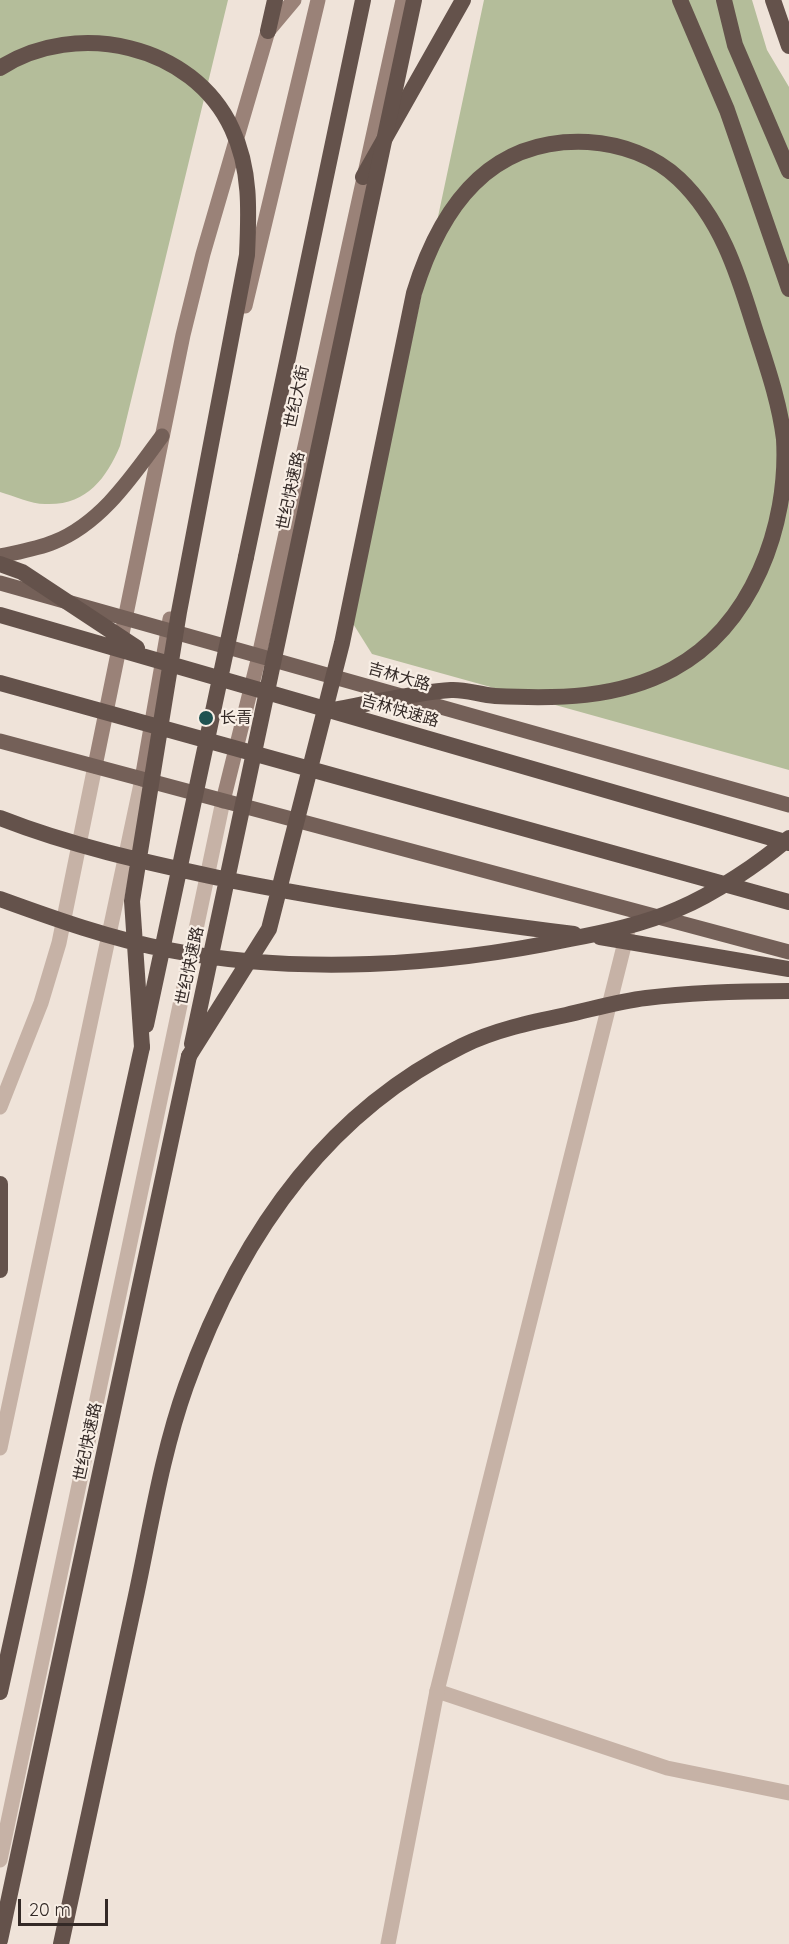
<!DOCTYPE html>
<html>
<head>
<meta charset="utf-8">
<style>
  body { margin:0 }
  #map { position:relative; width:789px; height:1944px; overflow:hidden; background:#efe3d9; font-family:Quicksand,sans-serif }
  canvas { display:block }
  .scale { position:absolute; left:18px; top:1899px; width:90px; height:27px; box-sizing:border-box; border:3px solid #332926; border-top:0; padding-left:8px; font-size:18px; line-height:21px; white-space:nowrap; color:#332926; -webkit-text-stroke:4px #f8eee5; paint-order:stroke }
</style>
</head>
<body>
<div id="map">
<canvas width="789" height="1944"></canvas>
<div class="scale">20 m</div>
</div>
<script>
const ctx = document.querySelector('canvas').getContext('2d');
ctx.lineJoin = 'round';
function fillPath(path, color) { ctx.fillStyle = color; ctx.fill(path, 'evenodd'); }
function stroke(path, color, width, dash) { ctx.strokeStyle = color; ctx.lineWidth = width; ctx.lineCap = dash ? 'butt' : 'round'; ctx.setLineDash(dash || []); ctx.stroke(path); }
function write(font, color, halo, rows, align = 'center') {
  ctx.font = font + ' Quicksand,"Noto Sans SC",sans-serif'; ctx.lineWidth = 4.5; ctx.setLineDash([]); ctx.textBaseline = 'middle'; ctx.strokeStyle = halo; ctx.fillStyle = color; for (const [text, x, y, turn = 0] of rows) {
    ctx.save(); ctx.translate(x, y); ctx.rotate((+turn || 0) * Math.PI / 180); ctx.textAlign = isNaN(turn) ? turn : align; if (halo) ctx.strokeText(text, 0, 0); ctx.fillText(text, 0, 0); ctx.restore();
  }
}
const green = new Path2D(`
  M0,0H228L120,446C106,479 86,506 45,504C31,504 14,496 0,492Z
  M484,0H752L767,50L789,87V770L372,654L352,622Z`);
const service = new Path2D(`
  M437,1691L667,1768L789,1793`);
const tertiary = new Path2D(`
  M0,1107L41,1003L59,943L95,766
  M0,1448L142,779
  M0,1860L223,801
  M388,1944L437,1691L628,930`);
const secondary = new Path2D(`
  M245,306L318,0
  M95,766L183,335L203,254L268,31L294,0
  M142,779L170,619
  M223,801L259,656L403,0`);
const primary = new Path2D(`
  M0,556C18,552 37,549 54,542C102,523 133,475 162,436
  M0,583L789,805
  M0,741L789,952`);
const trunk = new Path2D(`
  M680,0L727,110L789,289
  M724,0L735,45L789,171
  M773,0L789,46
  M268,31L275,0
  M363,177L463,0
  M246,557L363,0
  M0,1184V1270
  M0,1692L142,1047
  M0,1940L189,1056`);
const trunkBridge = new Path2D(`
  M0,68C76,19 193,44 232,129C251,169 249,212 247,255L179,612L132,901L142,1047
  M0,564L22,572L137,648
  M0,615L789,843
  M0,683L789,902
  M0,818C71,846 145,862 219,878C337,902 455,919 574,934
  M0,899C55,919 111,939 169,950C298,975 442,966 570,939C607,932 644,924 678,909C714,894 760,863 789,838
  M600,937L789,969
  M146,1025L246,557
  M192,1044L414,0
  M189,1056L269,929L342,643L414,293C440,208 489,137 588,142C621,144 655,156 679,179C720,218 737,271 753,323C765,361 779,399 784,439C789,526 752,626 673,669C617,699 556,699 495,696C480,695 465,689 451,690C415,692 370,704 333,710
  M61,1944C85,1831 110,1718 134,1605C150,1532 161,1456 186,1386C237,1243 322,1115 462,1046C494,1030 532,1022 566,1015C593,1009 620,1001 646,998C694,992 741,991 789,991`);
const markers = [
  [206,718,8,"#1f5251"]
];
const streetNames = [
  ["世纪大街",297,397,-78],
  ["世纪快速路",291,491,-78],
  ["吉林大路",399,677,16],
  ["吉林快速路",400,711,16],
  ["世纪快速路",190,966,-78],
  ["世纪快速路",88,1442,-78]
];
const poiNames = [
  ["长青",220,718]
];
fillPath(green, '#b4bd9a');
stroke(service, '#c6b2a6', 15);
stroke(tertiary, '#c6b2a6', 15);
stroke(secondary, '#9a8278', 15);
stroke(primary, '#746058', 15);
stroke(trunk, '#64524b', 16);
stroke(trunkBridge, '#64524b', 16);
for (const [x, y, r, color] of markers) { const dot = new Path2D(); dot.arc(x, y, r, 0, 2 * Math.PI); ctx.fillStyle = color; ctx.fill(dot); stroke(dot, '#f8eee5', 2); }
write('16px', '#332926', '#f8eee5', streetNames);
write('16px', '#332926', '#f8eee5', poiNames, 'left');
</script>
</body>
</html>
